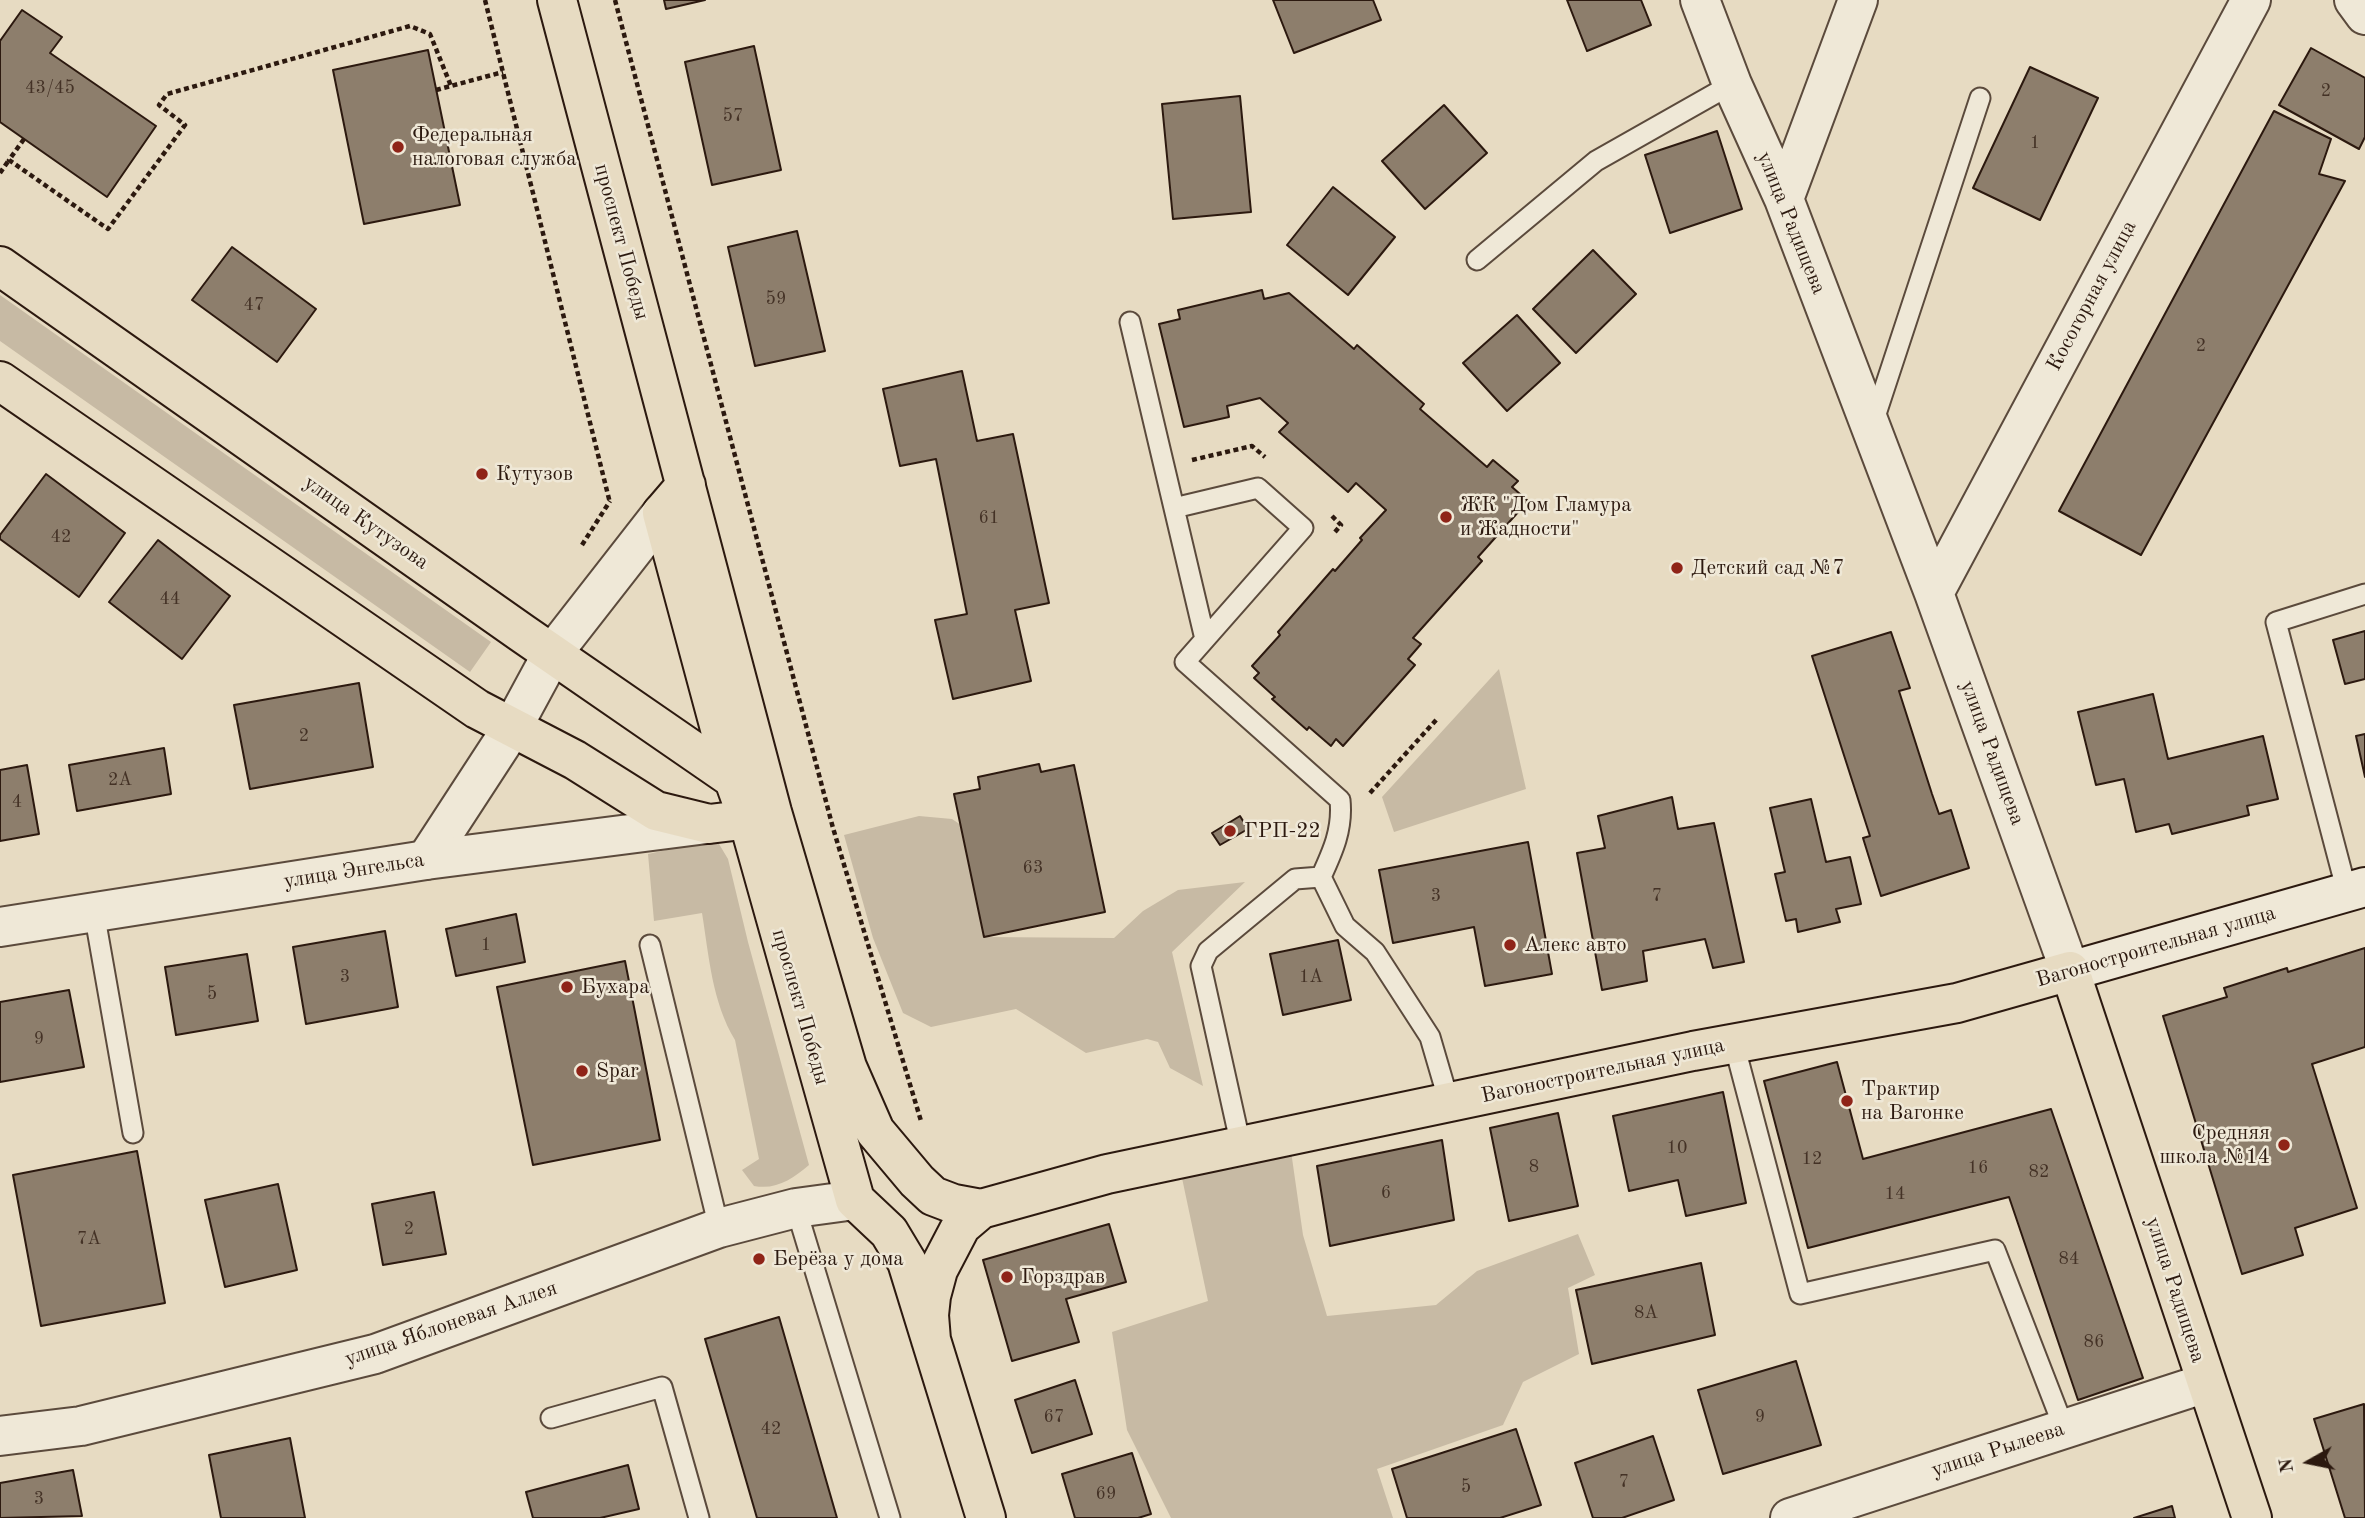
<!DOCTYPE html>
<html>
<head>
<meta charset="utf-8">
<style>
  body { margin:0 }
  #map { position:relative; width:2365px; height:1518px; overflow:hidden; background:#e7dbc2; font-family:"Old Standard TT",serif }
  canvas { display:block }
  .north { position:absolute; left:2274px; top:1427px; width:70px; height:70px; -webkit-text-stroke:5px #efe8d7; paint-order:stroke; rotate:261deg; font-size:19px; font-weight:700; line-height:28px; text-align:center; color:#2c190f }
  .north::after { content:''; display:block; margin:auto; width:24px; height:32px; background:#2c190f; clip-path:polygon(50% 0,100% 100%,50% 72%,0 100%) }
</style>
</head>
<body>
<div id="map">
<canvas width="2365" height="1518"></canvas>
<div class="north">N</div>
</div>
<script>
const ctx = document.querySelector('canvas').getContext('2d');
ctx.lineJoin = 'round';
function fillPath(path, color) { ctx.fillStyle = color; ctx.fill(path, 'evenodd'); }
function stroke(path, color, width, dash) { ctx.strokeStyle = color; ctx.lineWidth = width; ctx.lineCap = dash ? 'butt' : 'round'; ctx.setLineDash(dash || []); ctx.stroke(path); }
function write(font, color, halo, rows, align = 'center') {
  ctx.font = font + ' "Old Standard TT",serif'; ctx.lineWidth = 5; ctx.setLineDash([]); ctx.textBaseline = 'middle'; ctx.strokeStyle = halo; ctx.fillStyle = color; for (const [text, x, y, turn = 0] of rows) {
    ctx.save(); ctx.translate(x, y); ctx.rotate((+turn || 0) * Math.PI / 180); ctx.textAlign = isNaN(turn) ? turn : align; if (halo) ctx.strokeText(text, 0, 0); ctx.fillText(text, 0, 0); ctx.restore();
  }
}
const green = new Path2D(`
  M0,295L491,642L470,672L0,341Z
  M1499,669L1526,789L1394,832L1382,797Z
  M919,816L952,819L961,825L985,937L1114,938L1143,911L1178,890L1245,882L1172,952L1203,1086L1170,1068L1158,1042L1147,1039L1086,1053L1016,1009L931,1027L903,1013L873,938L844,835Z
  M716,839L728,859L748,942L809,1165C792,1179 777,1190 754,1186L742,1170L759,1159L735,1040C712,1002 709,956 702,913L654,921L648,854Z
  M1291,1151L1303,1235L1327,1316L1436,1305L1477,1271L1578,1234L1595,1275L1568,1288L1579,1354L1523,1382L1503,1425L1377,1469L1393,1518H1171L1127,1430L1112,1332L1208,1301L1182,1178Z`);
const building = new Path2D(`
  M664,0H705L666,9Z
  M1273,0H1373L1381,20L1294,53Z
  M1567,0H1641L1651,25L1587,51Z
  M22,10L62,37L50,53L156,126L107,197L0,122V41Z
  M754,46L781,170L712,185L685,62Z
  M2311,48L2365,78V137L2359,149L2279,105Z
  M428,50L460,205L364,224L333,70Z
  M2030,67L2098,98L2040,220L1973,188Z
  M1240,96L1251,212L1173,219L1162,104Z
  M1444,105L1487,153L1425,209L1382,161Z
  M2274,111L2331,139L2319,174L2345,181L2141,555L2059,511Z
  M1717,131L1742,209L1670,233L1645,155Z
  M1333,187L1395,237L1348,295L1287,245Z
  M797,231L825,351L755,366L728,247Z
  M232,247L316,309L277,362L192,300Z
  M1593,250L1636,294L1576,353L1533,309Z
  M1262,290L1264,299L1289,293L1354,349L1357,345L1424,404L1420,409L1487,467L1493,460L1518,481L1512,487L1528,501L1478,557L1482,561L1413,638L1421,644L1408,659L1415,665L1343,746L1336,739L1331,746L1309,727L1307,730L1272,699L1275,697L1254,678L1259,673L1252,666L1280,635L1278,632L1333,569L1335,571L1362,540L1360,538L1386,510L1356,483L1348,492L1279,432L1288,423L1260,398L1227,406L1229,417L1184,427L1159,324L1180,319L1178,310Z
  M1517,315L1560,363L1507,411L1463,363Z
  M962,371L977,441L1013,434L1049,603L1015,610L1031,681L953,699L935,620L967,614L936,459L900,466L883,389Z
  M46,474L125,533L79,597L0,539V535Z
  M158,540L230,596L182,659L109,602Z
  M2365,631V679L2345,684L2333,640Z
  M1891,632L1910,688L1899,691L1932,794L1939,814L1951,810L1969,868L1881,896L1863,838L1870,836L1812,656Z
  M359,683L373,767L250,789L234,705Z
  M2153,694L2168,759L2263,736L2278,799L2247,806L2249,815L2172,834L2169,824L2136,832L2124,779L2096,785L2078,712Z
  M2365,734V777L2356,736Z
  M164,748L171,794L77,811L69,765Z
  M1039,764L1041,772L1074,765L1105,912L984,937L954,794L980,789L978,777Z
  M27,765L39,834L0,841V770Z
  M1672,797L1678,829L1714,823L1744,962L1713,968L1705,939L1643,951L1647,981L1602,990L1577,853L1605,848L1598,816Z
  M1811,799L1826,862L1850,857L1861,904L1836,909L1840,922L1798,932L1796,919L1786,921L1775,874L1785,872L1770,808Z
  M1240,816L1248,829L1220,845L1212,833Z
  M1528,842L1552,974L1485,986L1474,927L1393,943L1379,870Z
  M516,914L525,962L456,976L446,929Z
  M385,931L398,1007L306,1024L293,947Z
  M1338,940L1351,1000L1283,1015L1270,954Z
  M2365,948V1047L2312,1064L2357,1208L2295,1228L2303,1255L2242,1274L2163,1016L2227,997L2224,988L2287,968L2288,972Z
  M247,954L258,1021L176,1035L165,967Z
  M625,961L660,1140L533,1165L497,987Z
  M69,990L84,1067L0,1082V1002Z
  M1837,1062L1863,1159L2051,1109L2143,1378L2078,1400L2009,1197L1808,1248L1764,1081Z
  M1723,1092L1746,1203L1686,1216L1678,1180L1629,1191L1613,1116Z
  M1558,1113L1578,1206L1509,1221L1490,1128Z
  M1442,1140L1454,1220L1330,1246L1317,1166Z
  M137,1151L165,1303L41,1326L13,1175Z
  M278,1184L297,1270L225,1287L205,1200Z
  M434,1192L446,1254L383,1265L372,1204Z
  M1109,1224L1126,1282L1066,1299L1079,1342L1012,1361L983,1260Z
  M1701,1263L1715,1335L1592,1364L1576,1290Z
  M779,1317L837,1518H757L705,1339Z
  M1796,1361L1821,1445L1723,1474L1698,1390Z
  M1075,1380L1092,1434L1032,1453L1015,1400Z
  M2364,1404L2365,1518H2345L2314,1419Z
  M1516,1429L1541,1505L1500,1518H1407L1392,1469Z
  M1653,1436L1674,1500L1622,1518H1593L1575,1463Z
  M290,1438L305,1518H221L209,1455Z
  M1132,1453L1151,1514L1138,1518H1075L1062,1474Z
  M628,1465L639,1509L600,1518H533L526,1492Z
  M73,1470L82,1516L0,1518V1483Z
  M2172,1506L2175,1518H2134Z`);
const path = new Path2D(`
  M485,0L610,503
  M615,0L833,828L921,1121
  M436,90L503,72
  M24,139L9,160L108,229L185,125L159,105L167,94L410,26L430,34L451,86
  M0,173L9,160
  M1192,460L1252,446L1265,457
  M1332,516L1341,525L1335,532
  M582,545L610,501
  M1370,793L1437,719`);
const service = new Path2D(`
  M1477,260L1596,161L1732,84
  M1130,322L1205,639
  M1873,423L1980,98
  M1174,508L1258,488L1303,528L1185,662L1340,800C1343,829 1333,851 1321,877L1345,926L1375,952L1430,1037L1449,1102
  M2347,892L2276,622L2365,594
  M94,912L133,1133
  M650,945L719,1228
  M1734,1044L1800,1294L1995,1250L2064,1428
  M1241,1146L1201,966L1208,951L1295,879L1321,877
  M796,1208L890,1518
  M551,1418L662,1387L699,1518`);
const minor = new Path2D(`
  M1700,0L1732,84L1784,199L1934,593L2070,971
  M2354,0L2365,15
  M1784,199L1858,0
  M1934,593L2251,0
  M426,860L512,728L552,654L662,513
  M0,1436L81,1426L375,1354L719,1228L796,1208L855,1200
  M1790,1518L2206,1383`);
const tertiary = new Path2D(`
  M0,927L426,860L707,824`);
const secondary = new Path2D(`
  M2070,971L2365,887`);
const primary = new Path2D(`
  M557,0L772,812L847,1067L875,1131L917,1181L933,1196L954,1204L981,1209
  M0,266L522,633L741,784
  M0,381L477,709L575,760L656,811L709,824L742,820L772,812
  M686,485L662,513L733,777L748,819L855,1200L889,1232L907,1262L986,1518
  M931,1340L929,1315L931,1296L938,1270L961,1226L981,1209L1107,1174L1693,1051L1957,1003L2070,971L2252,1518`);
const markers = [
  [398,147,7,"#8f2418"],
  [482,474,7,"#8f2418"],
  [1446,517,7,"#8f2418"],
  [1677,568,7,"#8f2418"],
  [1230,831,7,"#8f2418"],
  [1510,945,7,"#8f2418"],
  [567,987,7,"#8f2418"],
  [582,1071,7,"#8f2418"],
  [1847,1101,7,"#8f2418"],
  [2284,1145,7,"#8f2418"],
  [759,1259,7,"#8f2418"],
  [1007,1277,7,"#8f2418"]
];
const numberNames = [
  ["43/45",50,88],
  ["2",2326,91],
  ["57",733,116],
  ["1",2035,143],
  ["59",776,299],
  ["47",254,305],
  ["2",2201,346],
  ["61",989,518],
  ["42",61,537],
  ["44",170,599],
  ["2",304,736],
  ["2А",120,780],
  ["4",17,802],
  ["63",1033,868],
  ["3",1436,896],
  ["7",1657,896],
  ["1",486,945],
  ["3",345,977],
  ["1А",1311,977],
  ["5",212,994],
  ["9",39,1039],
  ["10",1677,1148],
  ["12",1812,1159],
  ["8",1534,1167],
  ["16",1978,1168],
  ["82",2039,1172],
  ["6",1386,1193],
  ["14",1895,1194],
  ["2",409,1229],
  ["7А",89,1239],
  ["84",2069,1259],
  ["8А",1646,1313],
  ["86",2094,1342],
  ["67",1054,1417],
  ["9",1760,1417],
  ["42",771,1429],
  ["7",1624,1482],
  ["5",1466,1487],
  ["69",1106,1494],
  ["3",39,1499]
];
const poiNames = [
  ["Федеральная",412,135],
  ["налоговая служба",412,159],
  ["Кутузов",496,474],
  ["ЖК \"Дом Гламура",1460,505],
  ["и Жадности\"",1460,529],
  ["Детский сад №7",1691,568],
  ["ГРП-22",1244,831],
  ["Алекс авто",1524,945],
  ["Бухара",581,987],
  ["Spar",596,1071],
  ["Трактир",1861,1089],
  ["на Вагонке",1861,1113],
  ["Средняя",2270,1133,"right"],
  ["школа №14",2270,1157,"right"],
  ["Берёза у дома",773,1259],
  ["Горздрав",1021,1277]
];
const streetNames = [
  ["улица Радищева",1791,223,68],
  ["проспект Победы",621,242,75],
  ["Косогорная улица",2092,296,-62],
  ["улица Кутузова",366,523,35],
  ["улица Радищева",1992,753,70],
  ["улица Энгельса",354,871,-9],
  ["Вагоностроительная улица",2156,947,-16],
  ["проспект Победы",800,1007,74],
  ["Вагоностроительная улица",1603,1071,-12],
  ["улица Радищева",2175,1290,72],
  ["улица Яблоневая Аллея",451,1324,-19],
  ["улица Рылеева",1998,1450,-18]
];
fillPath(green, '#c7baa4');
fillPath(building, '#8d7e6c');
stroke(building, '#2c190f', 2);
stroke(service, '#5b4a3c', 23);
stroke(minor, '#5b4a3c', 42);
stroke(tertiary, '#5b4a3c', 42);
stroke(secondary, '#2c190f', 42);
stroke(primary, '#2c190f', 42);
stroke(path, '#2c190f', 4.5, [5, 3.5]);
stroke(service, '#efe8d7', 19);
stroke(minor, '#efe8d7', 38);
stroke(tertiary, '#efe8d7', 38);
stroke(secondary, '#efe8d7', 38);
stroke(primary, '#e7dbc2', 38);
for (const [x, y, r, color] of markers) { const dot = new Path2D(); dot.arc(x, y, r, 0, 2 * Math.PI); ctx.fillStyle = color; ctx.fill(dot); stroke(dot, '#efe8d7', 2.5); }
write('18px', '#443226', null, numberNames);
write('21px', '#2c190f', '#efe8d7', poiNames, 'left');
write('21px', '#2c190f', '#efe8d7', streetNames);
</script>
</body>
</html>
